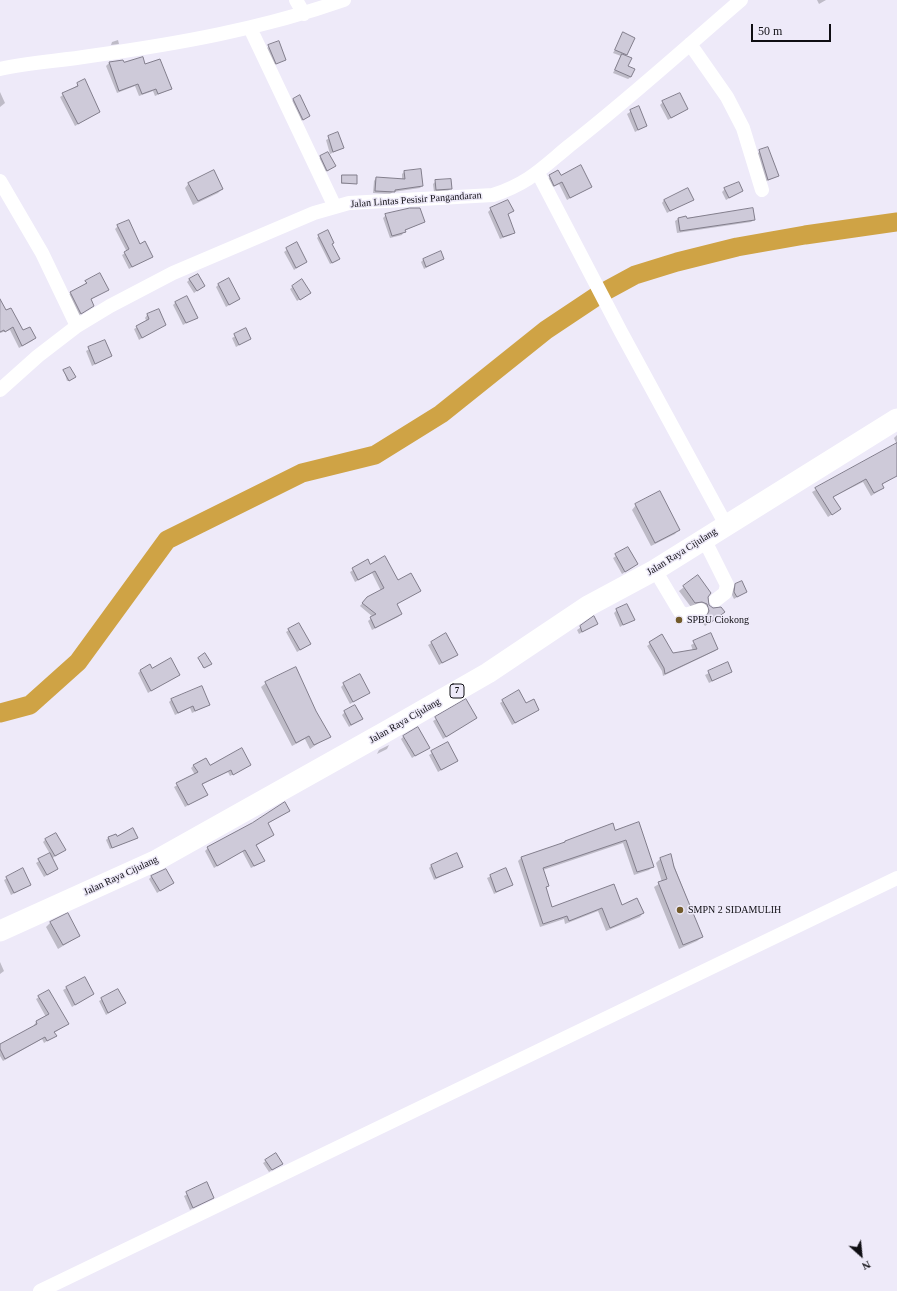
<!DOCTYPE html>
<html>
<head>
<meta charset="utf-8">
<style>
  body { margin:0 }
  #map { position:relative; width:897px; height:1291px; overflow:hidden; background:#eeeaf9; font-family:Georgia,serif }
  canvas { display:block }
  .north { position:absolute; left:841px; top:1235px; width:40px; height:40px; -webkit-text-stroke:3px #eeeaf9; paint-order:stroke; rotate:153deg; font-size:11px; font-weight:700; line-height:16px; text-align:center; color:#0f0e13 }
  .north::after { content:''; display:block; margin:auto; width:14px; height:18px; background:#0f0e13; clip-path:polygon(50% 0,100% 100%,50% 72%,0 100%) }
  .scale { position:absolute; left:751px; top:24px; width:80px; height:18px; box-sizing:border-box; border:2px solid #0f0e13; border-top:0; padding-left:5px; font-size:12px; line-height:14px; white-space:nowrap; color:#0f0e13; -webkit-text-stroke:3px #eeeaf9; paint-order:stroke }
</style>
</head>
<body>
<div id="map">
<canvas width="897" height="1291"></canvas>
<div class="north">N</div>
<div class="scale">50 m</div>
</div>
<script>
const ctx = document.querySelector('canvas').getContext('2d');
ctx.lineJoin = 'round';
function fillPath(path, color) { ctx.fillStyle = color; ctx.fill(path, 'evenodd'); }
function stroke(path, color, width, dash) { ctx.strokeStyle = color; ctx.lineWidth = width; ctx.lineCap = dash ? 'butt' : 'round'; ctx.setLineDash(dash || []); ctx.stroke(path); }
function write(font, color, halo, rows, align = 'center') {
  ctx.font = font + ' Georgia,serif'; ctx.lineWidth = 3; ctx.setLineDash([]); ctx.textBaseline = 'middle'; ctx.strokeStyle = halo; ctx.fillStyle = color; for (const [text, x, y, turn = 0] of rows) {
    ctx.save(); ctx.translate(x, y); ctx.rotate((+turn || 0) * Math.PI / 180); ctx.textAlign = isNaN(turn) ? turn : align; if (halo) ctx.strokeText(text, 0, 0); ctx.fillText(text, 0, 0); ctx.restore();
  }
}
const shadow = new Path2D(`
  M817,0H826L819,4Z
  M623,34L633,38L625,56L631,77L628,79L613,73L621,56L613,53Z
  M118,40L119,44L111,45L112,42Z
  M278,42L285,59L273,66L265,49Z
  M122,61L123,64L145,65L171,89L155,96L153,91L139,96L135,86L117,93L106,66L109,63Z
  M85,80L99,112L75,126L60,97Z
  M0,92L5,103L0,107Z
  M294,99L309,116L300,122L291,102Z
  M663,102L687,109L668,120L660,105Z
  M638,107L646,126L635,132L627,114Z
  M338,134L343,148L330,154L326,140Z
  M767,148L778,176L765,182L756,154Z
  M321,157L335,166L324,173L318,159Z
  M404,172L422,186L420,188L393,192L390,194L373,193L374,181L376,178L402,180V174Z
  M558,172L560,176L591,187L567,200L559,184L551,188L547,179Z
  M343,176L356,183L341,184Z
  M436,181L451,188L448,191L434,192L433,184Z
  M189,183L222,189L218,193L193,205L185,188Z
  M725,189L742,191L726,200L722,192Z
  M693,199L667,213L662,203L664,200Z
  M491,209L513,211L507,215L514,232L511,235L500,239L488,212Z
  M386,215L424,222L404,231L402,235L390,238L383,218Z
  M686,217V219L754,220L751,222L677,233L675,221L678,219Z
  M118,226L140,245L152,256L129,269L122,255L127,252L115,229Z
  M319,236L331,245L339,259L337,261L330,264L317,238Z
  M296,243L306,262L294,270L284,252Z
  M443,259L424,269L421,262L423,260Z
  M190,279L204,286L194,293L187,282Z
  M302,280L309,293L297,301L290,289Z
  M86,282L108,289L90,300V308L78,316L68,295L84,286Z
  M219,284L239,299L226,307L216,287Z
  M0,301L6,312L23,332L35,338L32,341L19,348L10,330L0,333Z
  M176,302L197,317L183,325L173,305Z
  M147,315L165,324L139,340L134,329L147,322L145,318Z
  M246,330L250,339L236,347L232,338Z
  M104,341L111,356L92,366L86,351Z
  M64,371L74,378L67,381Z
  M897,435V473L896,476L881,485L883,488L871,496L863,482L833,497L840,509L828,517L812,492L897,445L894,438Z
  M636,505L679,529L675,534L651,546L632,510Z
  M628,548L637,564L622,574L613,558Z
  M367,561L370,565L398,582L419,591L396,604L401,614L398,617L372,630L368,621L373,617L360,606L364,601L381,591L372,573L355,582L350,572Z
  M698,576L707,597L708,605L719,616L705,626L702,622L706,616L703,608L691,607L679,591Z
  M736,585L746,592L734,599L732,595L733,588Z
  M617,610L633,619L620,627L614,613Z
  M594,618L597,624L579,634L577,630Z
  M289,630L307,646L297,652L286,632Z
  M710,634L717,649L715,651L663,676L662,671L647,646L662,635L673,654L693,651L691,645Z
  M445,635L456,655L439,665L428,645Z
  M199,658L209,664L203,668Z
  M727,664L731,672L709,683L705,675Z
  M152,669L178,675L148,693L138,673L141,670Z
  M266,683L315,711L329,736L310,749L305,739L292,746L261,687Z
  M344,684L369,693L350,704L341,687Z
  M172,699L209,705L192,713L190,708L175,715L169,702Z
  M466,701L476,718L443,739L433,721Z
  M503,701L526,704L538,710L512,725L500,703Z
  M345,712L362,719L349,727L342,715Z
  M404,736L428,748L412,758L401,739Z
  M447,744L457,761L438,772L429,755Z
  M389,745L387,749L377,754L379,750Z
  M194,765L209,767L249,765L230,776L228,772L201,785L206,795L185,807L174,787L195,775L191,768Z
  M289,811L267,824L273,835L256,846L263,860L261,863L251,868L242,851L214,868L205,851L208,848Z
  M639,823L653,866L649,870L634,875L623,843L543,870L548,885L545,888L551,909L621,906L643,913L640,917L606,931L598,911L565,924L564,919L540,927L518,861L521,858L562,844L565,841L615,831Z
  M116,837L137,838L110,849L106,840L108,838Z
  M46,839L65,850L51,859L54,871L44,877L36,863L50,854L43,842Z
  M670,855L702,937L697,941L679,949L654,887L662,882L656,863L660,859Z
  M431,866L462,867L434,880L429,868Z
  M506,869L512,885L494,894L487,878Z
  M23,870L30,885L11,895L4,880Z
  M152,876L173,883L157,893L149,879Z
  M51,922L79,936L58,949L46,927Z
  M0,962L4,971L0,974Z
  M84,978L93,994L72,1007L63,990Z
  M118,990L125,1003L106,1015L99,1001Z
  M39,997L68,1024L54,1033L55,1036L44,1043L42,1039L3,1061L0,1056V1045L35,1027L34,1025L36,1022L46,1017L36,999Z
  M266,1161L282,1164L269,1172L263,1163Z
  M207,1184L213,1197L190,1210L184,1196Z`);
const river = new Path2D(`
  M0,713L30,705L78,662L167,540L302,473L375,455L441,414L546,330L600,294L635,275L677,262L737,247L805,235L897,222`);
const building = new Path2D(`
  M623,32L635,38L627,55L615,50Z
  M279,41L286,60L276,64L268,45Z
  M622,54L632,58L628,66L635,69L631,77L615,70Z
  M143,57L145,64L160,59L172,89L158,94L156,89L142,94L138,84L119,91L109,62L123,60L124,62Z
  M85,79L100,112L78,124L62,93L78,86L77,83Z
  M680,93L688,109L671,118L662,101Z
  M300,95L310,116L303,120L293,99Z
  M639,106L647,126L638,130L630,110Z
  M338,132L344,148L333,152L328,136Z
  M768,147L779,176L768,180L759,150Z
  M328,152L336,166L327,171L320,156Z
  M581,165L592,187L570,198L562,182L554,186L549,175L558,170L561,175Z
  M421,169L423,186L395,190V192L375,191L376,177L405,179L404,171Z
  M214,170L223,189L198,201L188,183Z
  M342,175H357V184L342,183Z
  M451,179L452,189L436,190L435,180Z
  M739,182L743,191L729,198L724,188Z
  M688,188L694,200L670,211L664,200Z
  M508,200L514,211L508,214L515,233L503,237L490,208Z
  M410,208H420L425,222L405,230L406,232L392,236L385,214Z
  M753,208L755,220L680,231L678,218L686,216L687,218Z
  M129,220L140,244L145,241L153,257L132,267L124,252L129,249L117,225Z
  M328,230L334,243L332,244L340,259L332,263L318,235Z
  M297,242L307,262L296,268L286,248Z
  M441,251L444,259L426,267L423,259Z
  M100,273L109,290L91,299L94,306L81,314L70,292L87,283L85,281Z
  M198,274L205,286L197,291L189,279Z
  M229,278L240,299L229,305L218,284Z
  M302,279L311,293L300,300L292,286Z
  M187,296L198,318L186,323L175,302Z
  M0,299L6,310L11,308L23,330L30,327L36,338L22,346L13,327L5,332L4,330L0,332Z
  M159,309L166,325L142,338L136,326L149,319L147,314Z
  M246,328L251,339L239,345L234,334Z
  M105,340L112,356L95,364L88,347Z
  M70,367L76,377L69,381L63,370Z
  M897,443V476L882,484L884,488L874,493L866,479L833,497L841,509L832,515L815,488Z
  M660,491L680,530L655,543L635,504Z
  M628,547L638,564L625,572L615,554Z
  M385,556L398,580L411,573L421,591L397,604L402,614L375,628L370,617L376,614L362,603L367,597L384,588L375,571L358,580L352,568L368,559L370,564Z
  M698,575L711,593L708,597L709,605L713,608L721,607L725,612L710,623L706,617L709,611L707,604L702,602L695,603L683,586Z
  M742,581L747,592L737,597L734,592L735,584Z
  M627,604L635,620L623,625L616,609Z
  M594,616L598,624L582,632L580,626Z
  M299,623L311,644L300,650L288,629Z
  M446,633L458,655L442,663L431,642Z
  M711,633L718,649L665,674L664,668L649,642L662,634L673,653L697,649L693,641Z
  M205,653L212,664L204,668L198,658Z
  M171,658L180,675L151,691L140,670L150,664L152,668Z
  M728,662L732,672L712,681L708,671Z
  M296,667L316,711L331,737L314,745L309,736L296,743L265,682Z
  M360,674L370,693L353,702L343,683Z
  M202,686L210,705L195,711L193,706L178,713L171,699Z
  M519,690L526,703L534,699L539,710L515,723L502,700Z
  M466,699L477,718L446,737L435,717Z
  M355,705L363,719L351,725L344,711Z
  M418,727L430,748L415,756L403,736Z
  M448,742L458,761L441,770L431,751Z
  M242,748L251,765L233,775L231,770L202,784L208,795L188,805L176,783L198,772L193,765L206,758L210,765Z
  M285,802L290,811L268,823L274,835L256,845L265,861L254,866L245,850L217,866L207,847L252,823Z
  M639,822L654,867L637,872L626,840L543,868L549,886L546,887L552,907L614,884L622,905L637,898L644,913L610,928L602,908L569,921L567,916L543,924L521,857L565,842V841L613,823L615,830Z
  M133,828L138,838L112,848L108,837L116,834L117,836Z
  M56,833L66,850L55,856L45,839Z
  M50,853L58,869L47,875L38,859Z
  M457,853L463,867L436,878L431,865Z
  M671,854L674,867L703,937L683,945L658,882L667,879L660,858Z
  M23,868L31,885L14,893L6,877Z
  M506,868L513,885L496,892L490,875Z
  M166,869L174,883L160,891L151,876Z
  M68,913L80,936L63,945L50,922Z
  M85,977L94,994L75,1005L66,987Z
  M118,989L126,1003L108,1013L101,998Z
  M49,990L69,1024L54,1032L57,1036L47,1041L45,1037L5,1059L0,1049V1044L37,1024L36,1021L49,1014L38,996Z
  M276,1153L283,1164L272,1170L265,1160Z
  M207,1182L214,1198L193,1208L186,1192Z`);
const minor = new Path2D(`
  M296,0L304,14
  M250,28L335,207
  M690,44L727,97L743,128L762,190
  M0,69C30,62 60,61 90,56C176,44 262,29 344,0
  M538,173L621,332L726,525
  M0,181L42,253L77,326
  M0,390L38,356L77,326L110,306L173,273L314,213L349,203L493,195C529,183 541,169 569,146C628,100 684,49 741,0
  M704,539L727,585L725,593L716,600
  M655,570L680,612L686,615L701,610
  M40,1291L897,878`);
const highway = new Path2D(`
  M0,931L157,860L387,731L488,673L588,606L655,570L897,419`);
const markers = [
  [679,620,4,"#725a2a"],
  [680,910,4,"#725a2a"]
];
const shields = [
  [457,691,14]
];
const shieldNames = [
  ["7",457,691]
];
const streetNames = [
  ["Jalan Lintas Pesisir Pangandaran",416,200,-4],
  ["Jalan Raya Cijulang",682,552,-32],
  ["Jalan Raya Cijulang",405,721,-30],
  ["Jalan Raya Cijulang",121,876,-25]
];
const poiNames = [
  ["SPBU Ciokong",687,620],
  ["SMPN 2 SIDAMULIH",688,910]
];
fillPath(shadow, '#0003');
stroke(river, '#cfa345', 19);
fillPath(building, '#cecad9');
stroke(building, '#827e8c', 1);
stroke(minor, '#fff', 14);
stroke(highway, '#fff', 21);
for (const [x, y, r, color] of markers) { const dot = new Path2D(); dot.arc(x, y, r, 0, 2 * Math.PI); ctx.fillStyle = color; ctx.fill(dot); stroke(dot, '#eeeaf9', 1.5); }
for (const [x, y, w] of shields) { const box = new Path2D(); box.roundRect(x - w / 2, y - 7, w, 14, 3); ctx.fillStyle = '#eeeaf9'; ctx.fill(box); stroke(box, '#0f0e13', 1); }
write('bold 9px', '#0f0e13', null, shieldNames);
write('10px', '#0f0e13', '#eeeaf9', streetNames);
write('10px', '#0f0e13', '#eeeaf9', poiNames, 'left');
</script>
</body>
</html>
